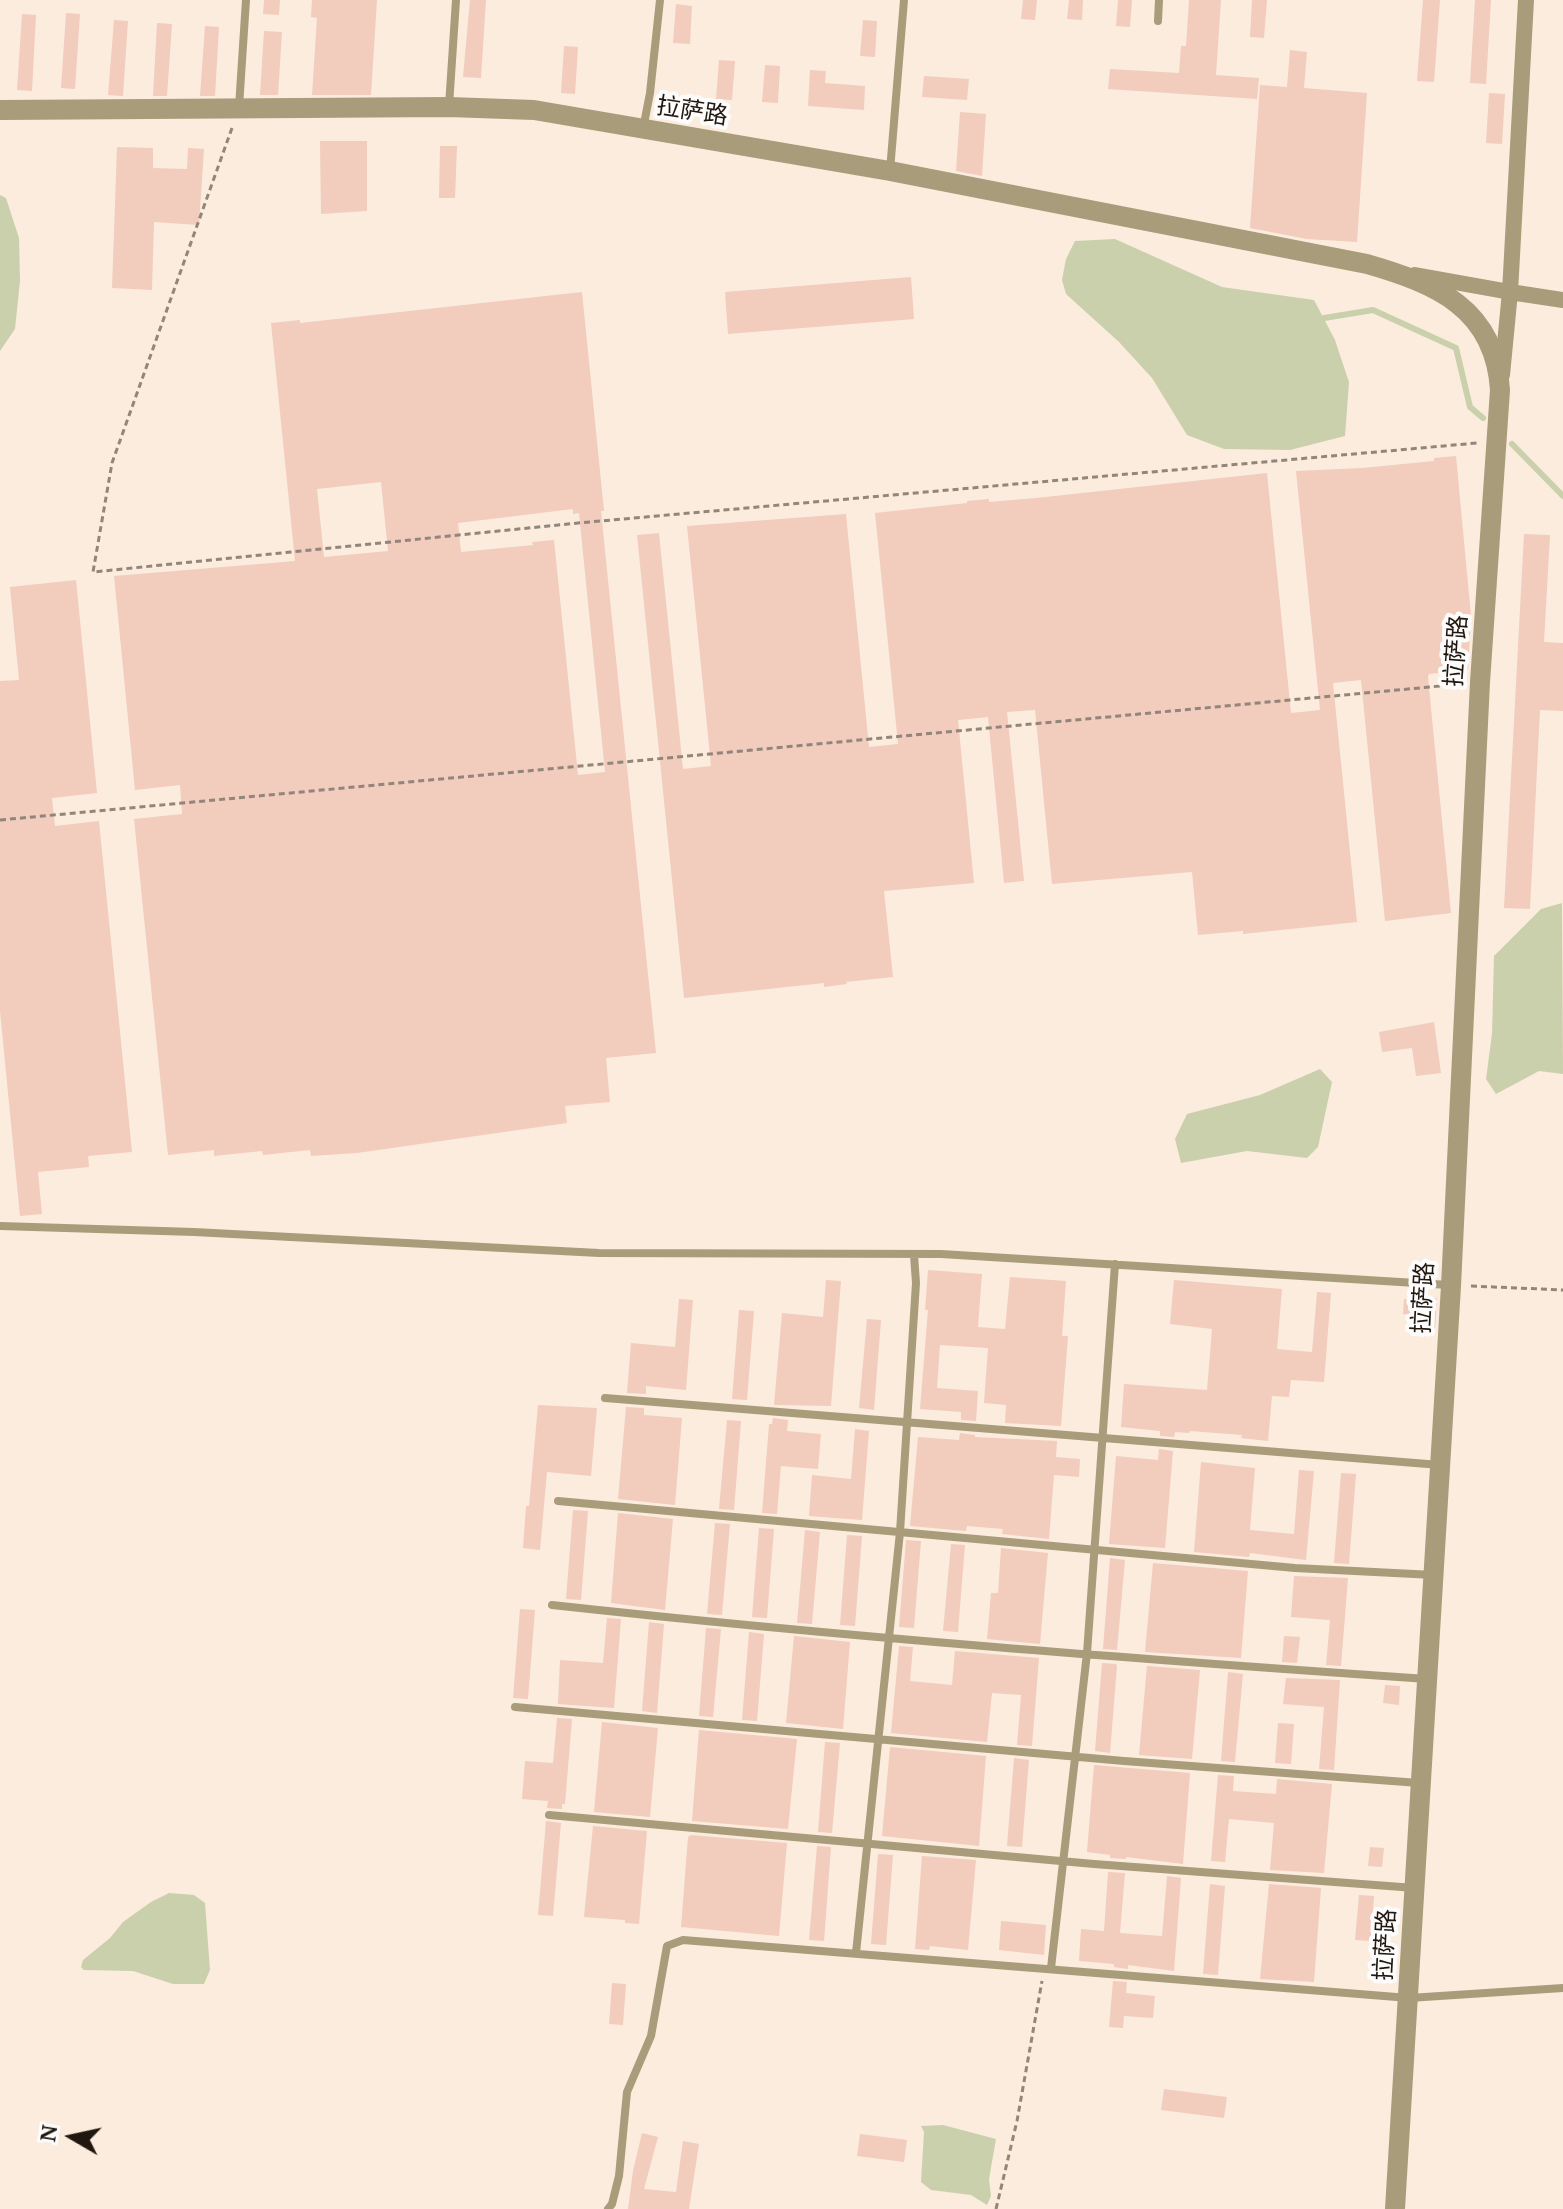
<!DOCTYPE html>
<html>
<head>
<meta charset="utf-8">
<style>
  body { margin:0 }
  #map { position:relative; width:1563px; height:2209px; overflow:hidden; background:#fbecde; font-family:"PT Serif",serif }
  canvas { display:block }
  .north { position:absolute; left:32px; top:2097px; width:80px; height:80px; -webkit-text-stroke:6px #fcfcfc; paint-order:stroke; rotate:279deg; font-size:22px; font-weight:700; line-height:32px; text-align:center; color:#20170f }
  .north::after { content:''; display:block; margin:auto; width:28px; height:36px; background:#20170f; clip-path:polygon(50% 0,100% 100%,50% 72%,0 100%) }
</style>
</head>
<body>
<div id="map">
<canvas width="1563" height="2209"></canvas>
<div class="north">N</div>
</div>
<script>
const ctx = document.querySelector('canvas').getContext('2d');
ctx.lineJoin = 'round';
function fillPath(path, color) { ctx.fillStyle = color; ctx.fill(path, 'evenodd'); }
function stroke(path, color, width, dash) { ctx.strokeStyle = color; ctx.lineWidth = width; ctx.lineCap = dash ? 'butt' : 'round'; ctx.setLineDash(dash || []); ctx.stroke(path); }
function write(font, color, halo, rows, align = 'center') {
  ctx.font = font + ' "PT Serif","Noto Sans SC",serif'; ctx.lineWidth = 8; ctx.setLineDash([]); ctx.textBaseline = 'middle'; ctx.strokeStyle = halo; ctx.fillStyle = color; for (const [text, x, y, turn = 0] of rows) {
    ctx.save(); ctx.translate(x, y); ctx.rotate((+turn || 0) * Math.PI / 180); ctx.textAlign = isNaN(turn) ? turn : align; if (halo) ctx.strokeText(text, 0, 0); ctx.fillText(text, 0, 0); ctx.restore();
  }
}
const water = new Path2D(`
  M0,195L6,198L19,238L20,281L15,329L0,351Z
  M1115,239L1222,287L1314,300L1335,340L1349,382L1345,436L1290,450L1224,449L1187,435L1152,378L1119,342L1066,294L1062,280L1066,259L1075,241Z
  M1562,903L1563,1074L1539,1071L1496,1094L1486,1079L1492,1034L1494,956L1541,909Z
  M1320,1069L1332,1082L1318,1147L1307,1158L1247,1151L1181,1163L1175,1139L1187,1114L1260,1095Z
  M169,1893L194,1895L205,1903L210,1970L204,1984H173L133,1971L84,1970L81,1967L83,1960L110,1938L123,1922L151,1902Z
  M943,2125L996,2139L989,2179L991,2196L987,2205L971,2195L931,2190L921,2182L924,2132L921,2126Z`);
const stream = new Path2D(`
  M1324,318L1373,310L1456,348L1470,407L1483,418
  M1512,444L1563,496`);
const building = new Path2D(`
  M264,0H280L279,15L263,14Z
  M312,0H377L371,95H312L317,18L311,17Z
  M470,0H486L481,78L463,77Z
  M1023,0H1037L1035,20L1021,19Z
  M1069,0H1083L1082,20L1067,19Z
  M1118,0H1132L1130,27L1116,26Z
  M1189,0H1221L1216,75L1259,78L1257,99L1108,89L1110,69L1179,73L1181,46H1186Z
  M1252,0H1267L1264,38L1250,37Z
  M1423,0H1440L1434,82L1417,81Z
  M1475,0H1491L1486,84L1470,83Z
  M676,4L692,6L690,44L673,43Z
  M66,13L80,14L75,89L61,88Z
  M22,14L36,15L32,91L17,90Z
  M114,20L128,21L123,96L108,95Z
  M863,20L877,21L875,57L860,56Z
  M157,23L172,24L167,96H153Z
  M205,26L219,27L215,96H200Z
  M264,31L282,32L278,95H260Z
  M564,46L578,47L575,94L561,93Z
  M1290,50L1307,52L1304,88L1367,93L1357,242L1307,239L1250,228L1260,85L1287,87Z
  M719,60L735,61L732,100L716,99Z
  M765,65L780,66L778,103L762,102Z
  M810,70L826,71L825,83L865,86L864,110L808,106Z
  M924,76L969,79L967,100L922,97Z
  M1489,93L1505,94L1502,144L1486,143Z
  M960,112L986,114L982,176L956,171Z
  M320,141H367V211L321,214Z
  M440,146H457L455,198H439Z
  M117,147L153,148V168L187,169L188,148L204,149L199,225L154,222L152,290L112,288Z
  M911,277L914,319L728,334L725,292Z
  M582,292L604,511H601L656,1053L606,1058L610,1102L565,1106L567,1123L357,1153L311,1156L310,1150L263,1155L262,1151L214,1156V1150L168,1155L134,819L182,814L180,785L135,790L114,576L295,561L271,323L300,320V323ZM381,482L388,551L324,557L317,489ZM573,509V514L579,513L605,772L578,775L554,540L532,542L533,545L461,552L458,523Z
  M1456,456L1471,616L1468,670L1429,674L1428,677L1451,913L1385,921L1361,680L1333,683L1357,922L1243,934V931L1198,935L1192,872L1052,884L1035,710L1007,712L1024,881L1004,883L988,717L958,720L974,883L884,891L893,977L846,982L847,984L824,987V983L684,998L637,535L659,533L683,769L711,766L687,526L846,514L869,747L898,744L875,513L967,503V501L989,499V502L1036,498L1267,473L1291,713L1320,710L1296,471L1362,468L1434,461V458Z
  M1524,534L1550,535L1544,642L1563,643V711L1540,710L1530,909L1504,908Z
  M76,580L97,793L52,798L55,826L99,821L132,1152L88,1156L89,1167L38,1172L42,1214L20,1216L0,1011V681L19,680L10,587Z
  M1434,1022L1441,1073L1416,1076L1412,1048L1382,1052L1379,1032Z
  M928,1270L982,1274L978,1327L1005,1329L1010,1277L1066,1281L1062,1336H1068L1061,1426L1005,1423L1006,1405L984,1403L988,1348L940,1345L937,1388L978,1391L976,1421L961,1420V1412L920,1409L928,1310H925Z
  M826,1280L841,1281L831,1406L774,1405L782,1313L823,1317Z
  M1174,1280L1282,1289L1277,1349L1312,1352L1317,1292L1331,1293L1324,1382L1291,1380L1289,1397L1272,1396L1268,1441L1241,1438L1242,1435L1190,1431L1189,1433L1175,1432L1174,1437L1160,1436V1431L1121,1427L1124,1384L1207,1390L1212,1329L1170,1324Z
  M1424,1297L1437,1298L1435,1330L1421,1329L1422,1316L1403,1314L1404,1299L1423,1300Z
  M679,1299L693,1300L686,1390L646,1386V1394L627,1393L631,1343L675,1347Z
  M739,1310L754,1311L747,1400L732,1399Z
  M867,1319L881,1320L874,1410L859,1408Z
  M538,1405L597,1408L591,1476L547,1472L540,1550L523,1548L526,1506H529Z
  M626,1407L644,1408V1415L682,1418L675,1505L618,1499Z
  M773,1418L788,1420L787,1431L821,1434L818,1469L781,1466L777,1514L762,1513L769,1424H772Z
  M727,1420L741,1421L734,1510L719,1509Z
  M855,1429L869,1431L862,1520L809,1516L812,1475L851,1479Z
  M960,1433L975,1435V1437L1057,1441L1056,1457L1080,1459L1079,1477L1054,1475L1049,1539L1002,1534L1003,1529L967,1526L966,1531L910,1526L918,1437L959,1440Z
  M1159,1449L1173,1451L1165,1548L1109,1544L1116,1456L1158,1460Z
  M1201,1462L1255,1468L1250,1530L1294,1534L1299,1470L1314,1471L1306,1560L1250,1553L1249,1557L1194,1552Z
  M1341,1473L1356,1474L1349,1564L1334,1563Z
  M573,1510L588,1511L581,1600L566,1599Z
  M618,1513L673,1519L665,1610L611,1603Z
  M715,1523L730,1524L722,1615L707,1614Z
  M759,1528L774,1529L767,1618L752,1617Z
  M805,1530L820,1532L812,1624L797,1623Z
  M847,1535L862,1536L855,1626L840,1625Z
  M906,1540L921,1541L914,1628L899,1627Z
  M951,1544L965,1545L958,1632L943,1631Z
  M1001,1548L1048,1553L1040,1644L987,1639L991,1593H998Z
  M1110,1558L1125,1560L1117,1650L1103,1649Z
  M1153,1563L1248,1571L1241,1658L1145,1652Z
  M1294,1576L1348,1578L1341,1666L1326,1665L1330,1620L1291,1617Z
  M520,1609L535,1610L528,1699L513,1698Z
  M607,1618L621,1619L614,1708L558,1704L560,1660L603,1663Z
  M649,1622L664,1624L657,1713L642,1711Z
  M706,1628L721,1629L713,1717L699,1716Z
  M749,1632L764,1634L757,1721L742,1720Z
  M794,1636L850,1642L843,1729L786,1723Z
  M1284,1636L1300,1637L1297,1663L1282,1662Z
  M899,1646L913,1647L910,1681L952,1685L955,1651L1039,1658L1032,1746L1017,1745L1021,1695L992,1693L987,1742L891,1733Z
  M1102,1663L1116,1664L1117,1666L1110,1753L1095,1751Z
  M1147,1666L1200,1670L1192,1759L1139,1755Z
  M1228,1672L1243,1674L1235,1762L1221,1761Z
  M1286,1678L1340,1680L1334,1770L1319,1769L1324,1707L1283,1704Z
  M1385,1685L1400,1686L1399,1705L1383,1703Z
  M557,1718L572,1719L565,1804H562V1809L547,1808L548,1801L522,1799L525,1761L553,1763Z
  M602,1722L658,1728L650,1817L594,1812Z
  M1278,1723L1294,1724L1291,1764L1275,1763Z
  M699,1730L797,1739L788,1829L692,1821Z
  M825,1742L840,1743L832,1833L818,1832Z
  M890,1747L986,1756L979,1846L882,1836Z
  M1014,1758L1029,1760L1022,1847L1007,1846Z
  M1094,1765L1190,1773L1183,1864L1126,1857V1859L1110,1858V1855L1087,1852Z
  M1218,1775L1234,1776L1233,1791L1276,1794L1277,1779L1332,1784L1324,1873L1270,1870L1274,1823L1229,1819L1225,1862L1211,1861Z
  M546,1821L561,1823L553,1916L538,1915Z
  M593,1826L647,1831L639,1924L625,1923V1920L584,1917Z
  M691,1835L787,1843L779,1936L681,1927L688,1837Z
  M817,1846L831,1847L824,1941L809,1940Z
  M1370,1847L1384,1848L1382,1867L1368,1866Z
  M878,1854L893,1855L886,1945L871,1944Z
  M922,1856L976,1860L968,1950L930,1946L929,1950L915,1949Z
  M1108,1872L1125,1873L1120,1933L1162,1936L1167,1876L1181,1878L1174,1971L1128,1965V1969L1114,1967V1964L1079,1961L1081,1929L1104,1931Z
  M1210,1884L1225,1886L1218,1975L1203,1974Z
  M1269,1884L1321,1888L1314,1982L1260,1979Z
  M1359,1895L1374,1896L1371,1941L1355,1940Z
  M1001,1921L1046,1925L1044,1955L999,1950Z
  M1113,1981L1127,1982L1126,1993L1155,1996L1153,2018L1124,2016L1123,2028L1109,2027Z
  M612,1983L626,1984L623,2025L609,2024Z
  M1164,2089L1227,2097L1224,2118L1161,2110Z
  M642,2133L658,2137L644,2189L676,2192L683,2141L699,2144L689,2209H628L633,2171Z
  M860,2134L907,2140L904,2162L857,2156Z`);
const path = new Path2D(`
  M232,128L112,463L93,572L578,523L1477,443
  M0,820L1462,684
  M1471,1286L1563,1290
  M996,2209L1017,2121L1042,1981`);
const service = new Path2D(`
  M1158,21L1159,0
  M449,106L456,0
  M239,107L246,0
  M643,129L650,93L660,0
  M890,171L904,0
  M0,1226L194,1232L599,1253L941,1254L1449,1285
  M605,1398L1440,1465
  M558,1501L1295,1568L1434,1575
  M552,1605C843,1637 1135,1659 1427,1679
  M515,1707L1124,1761L1419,1783
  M549,1815L1094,1864L1415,1888
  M856,1953L900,1532L916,1283L914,1255
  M1051,1968L1087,1653L1115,1264
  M608,2209L612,2204L619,2176L627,2092L651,2036L667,1946L683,1940L1409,1998L1563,1988`);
const minor = new Path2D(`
  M1526,0L1510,292L1563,300
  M1415,275L1510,292L1502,375`);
const tertiary = new Path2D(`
  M0,110L449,107L534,110L890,171L1367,264C1436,284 1495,308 1500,390L1480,682L1451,1286L1395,2209`);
const streetNames = [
  ["拉萨路",692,112,9],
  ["拉萨路",1457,651,-86],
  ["拉萨路",1424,1298,-87],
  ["拉萨路",1386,1945,-87]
];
fillPath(water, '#cad0ac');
stroke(stream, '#cad0ac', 6);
fillPath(building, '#f2ccbd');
stroke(path, '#92857a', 3, [6, 4]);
stroke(service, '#a89c7a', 8);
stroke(minor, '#a89c7a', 16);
stroke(tertiary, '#a89c7a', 20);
write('24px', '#20170f', '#fcfcfc', streetNames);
</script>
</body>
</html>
